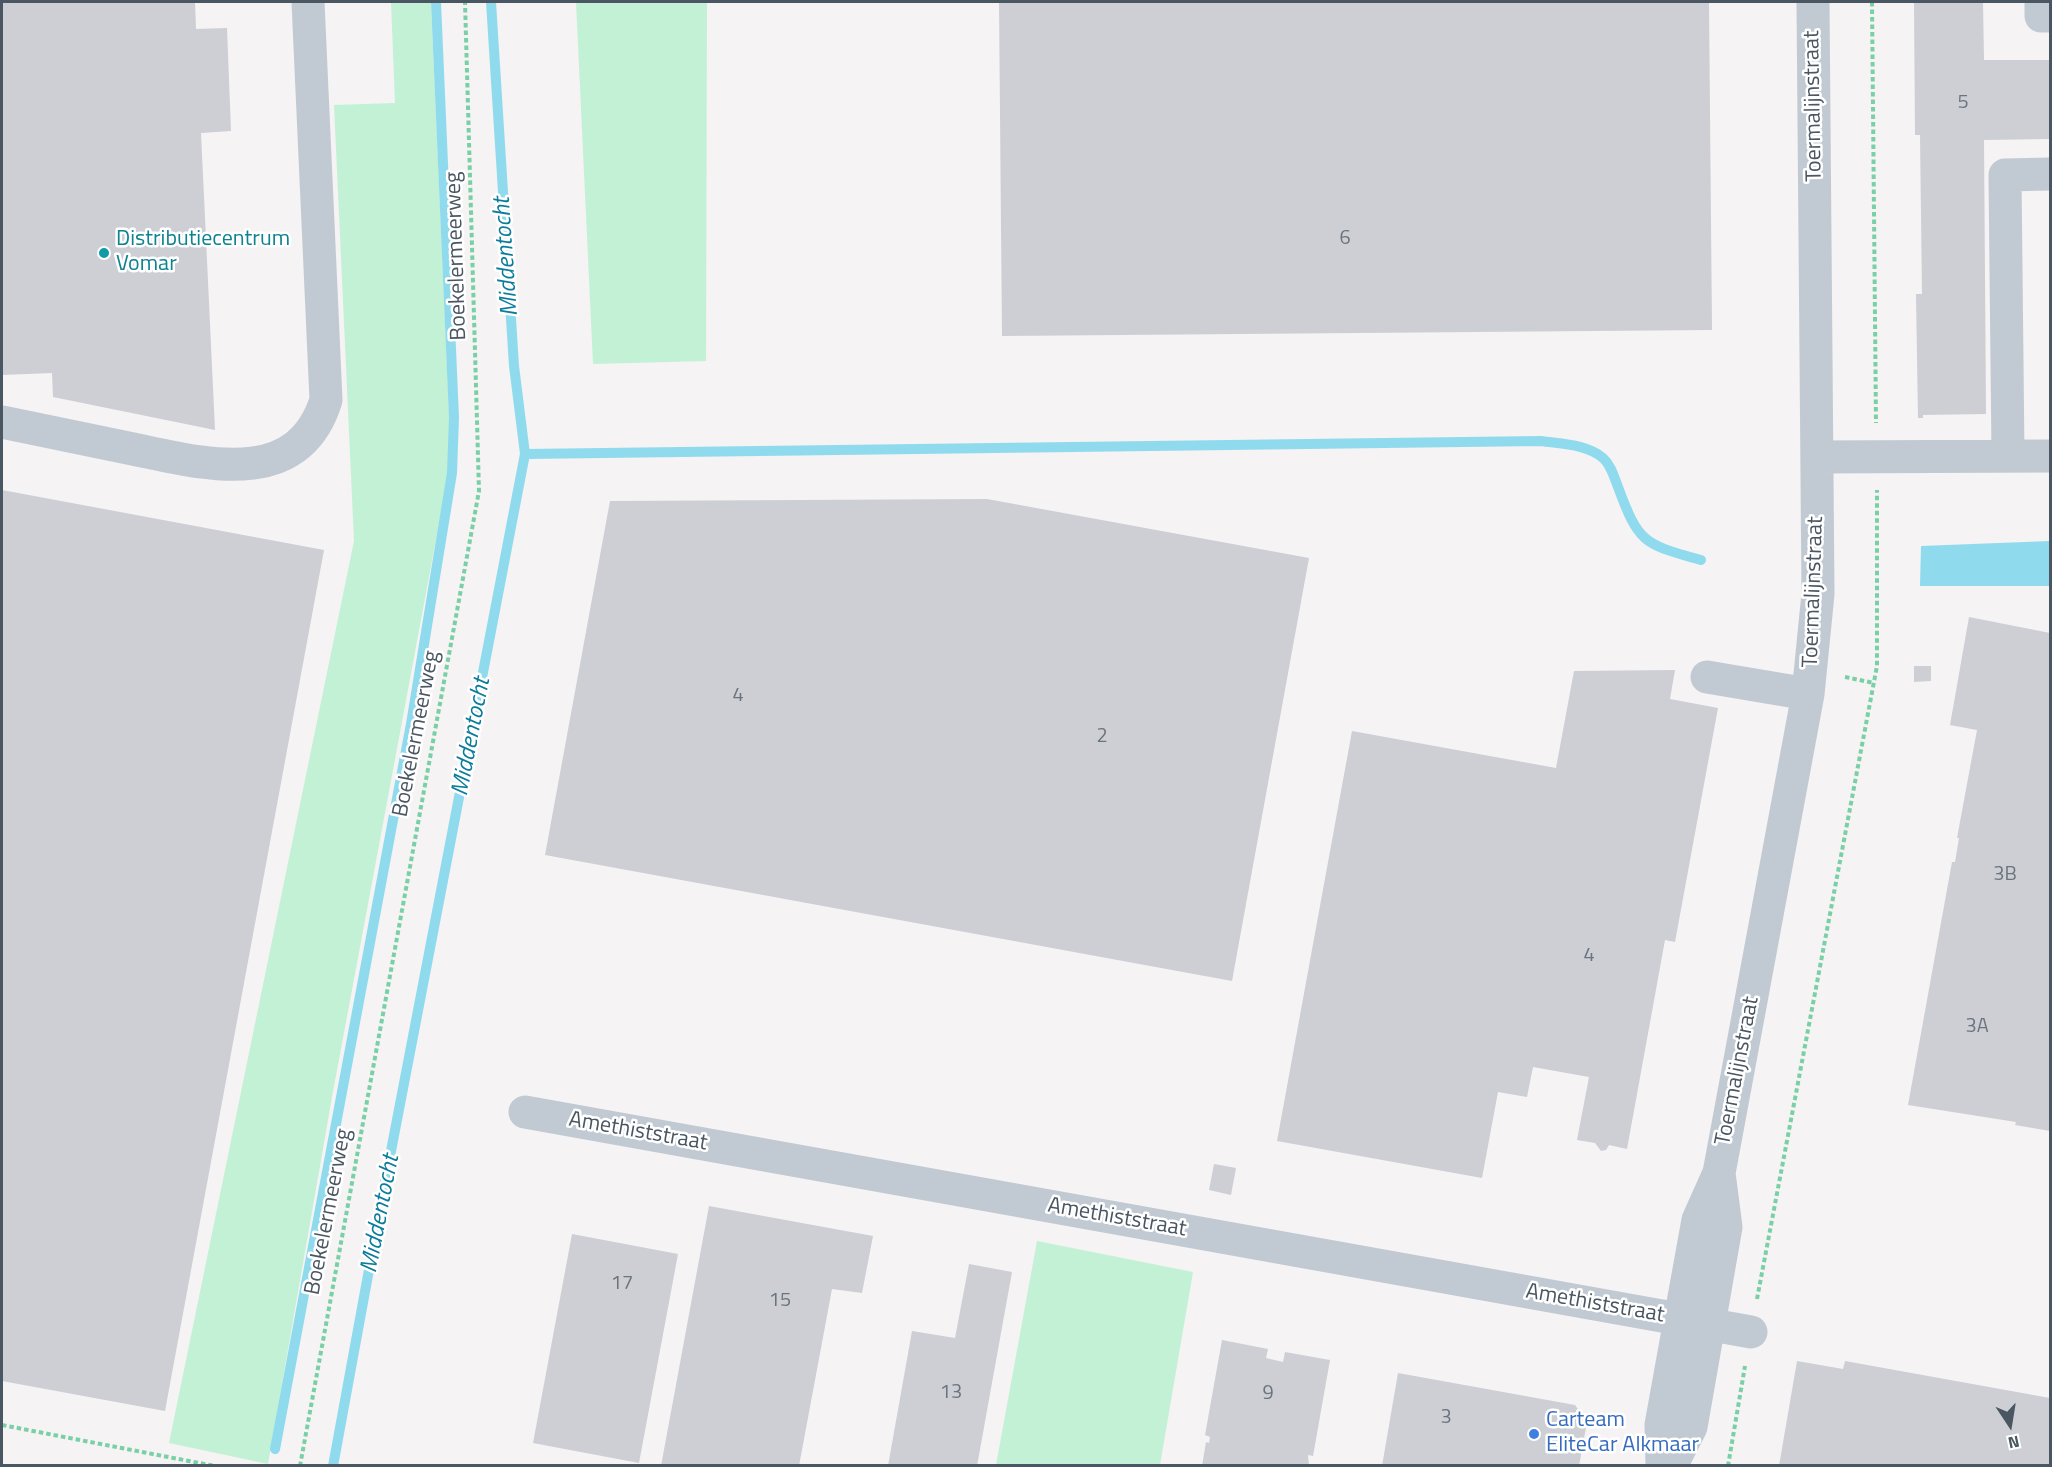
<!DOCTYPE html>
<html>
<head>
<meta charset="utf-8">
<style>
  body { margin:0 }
  #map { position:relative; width:2052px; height:1467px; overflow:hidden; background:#f5f3f3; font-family:"Titillium Web",sans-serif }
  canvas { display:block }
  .frame { position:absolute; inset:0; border:3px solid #4a5661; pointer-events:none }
  .north { position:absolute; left:1980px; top:1395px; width:60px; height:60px; -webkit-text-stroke:4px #fff; paint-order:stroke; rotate:168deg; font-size:16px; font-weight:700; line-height:24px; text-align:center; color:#4a5661 }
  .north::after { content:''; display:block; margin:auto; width:21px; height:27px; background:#4a5661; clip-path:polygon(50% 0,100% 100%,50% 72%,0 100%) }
</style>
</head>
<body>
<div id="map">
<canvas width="2052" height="1467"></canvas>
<div class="frame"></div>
<div class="north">N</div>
</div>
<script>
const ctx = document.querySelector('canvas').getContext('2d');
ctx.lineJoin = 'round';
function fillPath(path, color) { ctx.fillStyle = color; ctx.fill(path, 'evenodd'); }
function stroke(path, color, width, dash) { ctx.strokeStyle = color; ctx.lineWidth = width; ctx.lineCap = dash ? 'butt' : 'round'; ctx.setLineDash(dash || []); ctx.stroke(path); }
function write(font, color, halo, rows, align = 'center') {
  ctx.font = font + ' "Titillium Web",sans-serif'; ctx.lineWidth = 5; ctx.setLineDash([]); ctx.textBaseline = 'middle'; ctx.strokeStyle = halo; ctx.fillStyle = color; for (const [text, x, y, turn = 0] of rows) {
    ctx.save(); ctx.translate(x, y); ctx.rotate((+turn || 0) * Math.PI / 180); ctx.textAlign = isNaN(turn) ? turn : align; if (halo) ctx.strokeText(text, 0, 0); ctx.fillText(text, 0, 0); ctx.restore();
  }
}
const green = new Path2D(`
  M391,2H431L451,459L332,1097L268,1464L169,1443L354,541L334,105L395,103Z
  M576,2H707L706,361L593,364Z
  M1037,1241L1193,1272L1160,1465H996Z`);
const water = new Path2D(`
  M2050,541V586H1920L1921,546Z`);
const stream = new Path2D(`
  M525,454L1541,441C1561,444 1587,444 1603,458C1611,465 1614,477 1618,487C1639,544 1644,544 1701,560
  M275,1449L411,724L452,473L454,418L436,2
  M333,1466L386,1177L525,454L514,366L491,2`);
const building = new Path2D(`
  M2,2H195L196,29L227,28L231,131L201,133L215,430L53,397L52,373L2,375Z
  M999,2H1709L1712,330L1002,336Z
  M1914,2H1983L1984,60H2050V139L1984,140L1986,414L1923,415V418H1918L1916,294H1922L1920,135H1915Z
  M2,490L324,550L165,1411L2,1381Z
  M987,499L1309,558L1232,981L545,855L610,501Z
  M1969,617L2050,633V1131L2015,1125L2016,1122L1908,1105L1952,862H1955L1959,838H1957L1977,730L1950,725Z
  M1914,666H1931V681L1914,682Z
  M1675,670L1670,699L1718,708L1675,942L1665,940L1627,1149L1609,1145L1606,1150L1601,1151L1595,1143L1577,1140L1589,1077L1533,1067L1527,1097L1498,1092L1482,1178L1277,1141L1352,731L1556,768L1574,671Z
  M1214,1164L1236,1168L1231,1195L1209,1190Z
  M709,1206L873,1236L862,1293L832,1289L799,1466H661Z
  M572,1234L678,1254L639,1463L533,1443Z
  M969,1264L1012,1272L977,1466H888L912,1331L955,1338Z
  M1222,1340L1268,1349L1266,1358L1283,1362L1285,1352L1330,1360L1313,1456L1308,1455L1309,1466H1202L1206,1442L1209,1443L1210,1437L1205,1435Z
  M1797,1361L1843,1369L1845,1361L2050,1398V1466H1779Z
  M1398,1373L1575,1405L1587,1422L1579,1466H1382Z`);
const path = new Path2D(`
  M1872,2L1876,423
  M1845,677L1874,683
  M1757,1299L1877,666V490
  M2,1425L215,1466
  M300,1466L479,491L465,2
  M1728,1466L1745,1366`);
const minor = new Path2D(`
  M2041,2V16H2050
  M2,422C44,431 86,439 128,448C198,462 297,493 326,400L308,2
  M2008,456L2005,175L2050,174
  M1817,457L2050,456
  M1707,677L1808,694
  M525,1112L1751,1332
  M1662,1466L1661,1425L1698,1220L1719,1173L1808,694L1818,594L1813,2
  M1671,1466L1691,1427L1726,1227L1719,1173`);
const markers = [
  [104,253,6,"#0f9aa8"],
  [1534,1434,6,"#3f7fe0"]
];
const numberNames = [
  ["5",1963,103],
  ["6",1345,239],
  ["4",738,696],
  ["2",1102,737],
  ["3B",2005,875],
  ["4",1589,956],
  ["3A",1977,1027],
  ["17",622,1284],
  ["15",780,1301],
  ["13",951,1393],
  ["9",1268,1394],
  ["3",1446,1418]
];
const streetNames = [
  ["Toermalijnstraat",1814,106,-91],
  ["Boekelermeerweg",457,256,-92],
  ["Toermalijnstraat",1814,592,-88],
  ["Boekelermeerweg",417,734,-79],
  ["Toermalijnstraat",1738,1071,-79],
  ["Amethiststraat",638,1132,10],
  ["Boekelermeerweg",329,1212,-79],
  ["Amethiststraat",1117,1218,10],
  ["Amethiststraat",1595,1304,10]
];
const cultureNames = [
  ["Distributiecentrum",116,240],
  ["Vomar",116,265]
];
const shopNames = [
  ["Carteam",1546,1421],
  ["EliteCar Alkmaar",1546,1446]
];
const waterNames = [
  ["Middentocht",507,257,-94],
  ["Middentocht",472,737,-79],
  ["Middentocht",381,1214,-79]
];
fillPath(green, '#c3f1d5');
fillPath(water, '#90daee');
stroke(stream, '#90daee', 10);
fillPath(building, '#cdcfd5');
stroke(path, '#7ad0a6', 4, [4.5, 3]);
stroke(minor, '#c1cad2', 33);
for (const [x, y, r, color] of markers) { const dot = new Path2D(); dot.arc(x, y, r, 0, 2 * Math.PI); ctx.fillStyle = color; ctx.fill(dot); stroke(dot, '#fff', 2); }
write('20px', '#6b747e', null, numberNames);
write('22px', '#4a5661', '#fff', streetNames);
write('22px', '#0d838f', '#fff', cultureNames, 'left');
write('22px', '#366cbe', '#fff', shopNames, 'left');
write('italic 24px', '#0c7c9b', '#fff', waterNames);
</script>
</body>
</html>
